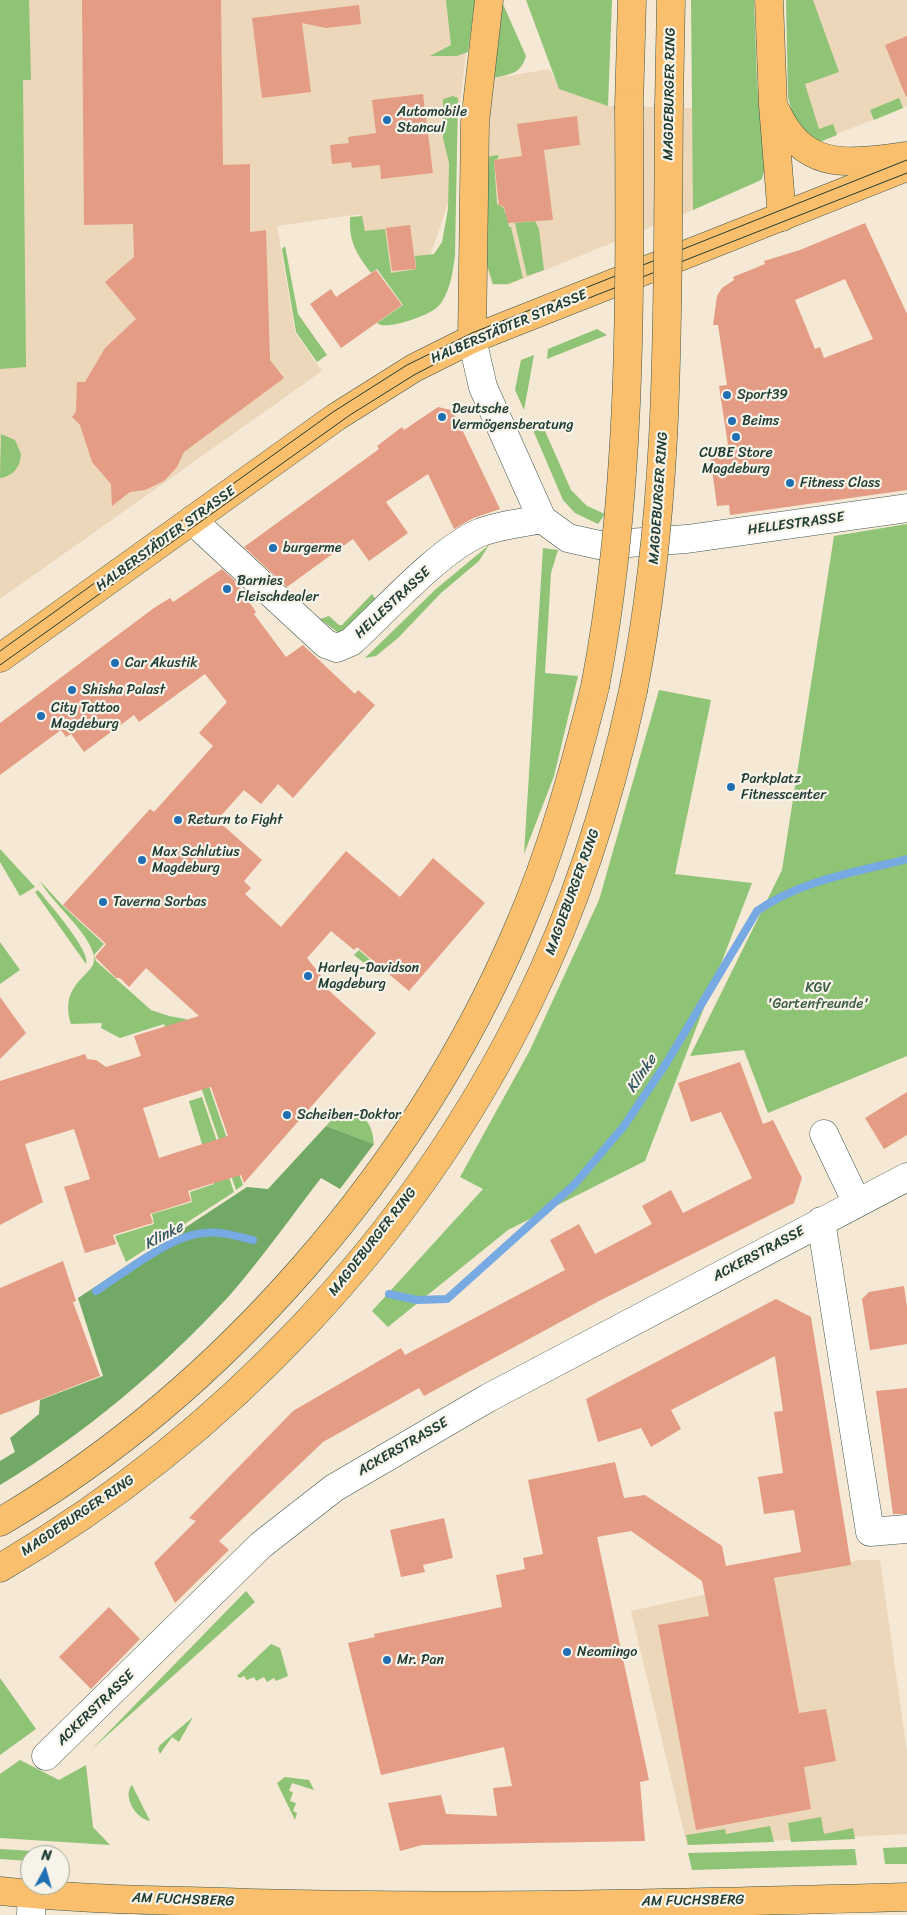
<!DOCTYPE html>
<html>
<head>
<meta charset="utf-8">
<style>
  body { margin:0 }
  #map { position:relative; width:907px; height:1915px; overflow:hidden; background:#f5e8d4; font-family:Sriracha,sans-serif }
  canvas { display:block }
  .north { position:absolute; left:20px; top:1845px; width:50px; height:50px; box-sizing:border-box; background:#f7f3e8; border:1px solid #a1aaa0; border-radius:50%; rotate:6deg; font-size:14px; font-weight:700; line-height:20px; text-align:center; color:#1f3d34 }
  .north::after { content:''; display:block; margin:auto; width:18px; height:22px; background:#1f6fb2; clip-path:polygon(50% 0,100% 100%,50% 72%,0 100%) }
</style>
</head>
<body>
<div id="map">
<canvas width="907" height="1915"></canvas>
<div class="north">N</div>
</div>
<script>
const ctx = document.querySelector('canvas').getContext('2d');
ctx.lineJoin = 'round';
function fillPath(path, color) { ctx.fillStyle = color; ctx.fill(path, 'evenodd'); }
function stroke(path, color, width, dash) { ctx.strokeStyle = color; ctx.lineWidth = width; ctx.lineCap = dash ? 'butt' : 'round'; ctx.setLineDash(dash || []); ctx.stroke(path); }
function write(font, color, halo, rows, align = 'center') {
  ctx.font = font + ' Sriracha,sans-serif'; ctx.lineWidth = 4.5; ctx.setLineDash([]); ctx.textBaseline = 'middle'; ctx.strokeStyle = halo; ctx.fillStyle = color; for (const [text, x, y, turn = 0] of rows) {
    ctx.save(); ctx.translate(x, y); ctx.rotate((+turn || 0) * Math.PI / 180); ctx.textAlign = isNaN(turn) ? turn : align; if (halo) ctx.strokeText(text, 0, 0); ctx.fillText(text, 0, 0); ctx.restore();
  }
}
const built = new Path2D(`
  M0,0H461L467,45L448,204L431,253L390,280L365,246L360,214L277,226L295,332L322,371L0,599Z
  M805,0H907V106L822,140L798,80Z
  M549,69L560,89L608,106L693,108V210L508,285H492L484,259L485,128L491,79Z
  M860,1560H880L907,1752V1834L687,1845L631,1611Z`);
const green = new Path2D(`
  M0,0H29L31,80H23L26,367L0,369Z
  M446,0H475L468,52L457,56H430L451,45Z
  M526,0H612L608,106L559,89Z
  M691,0H754L757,83L765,167L762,179L759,181L693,210Z
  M786,0H813L839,72L805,84L819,129L833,124L837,135L817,143L813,142L793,116L788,97Z
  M502,2L526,56C521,74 510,74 494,78Z
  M453,96L458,98L455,255C453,271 451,286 443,300C441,303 438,307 435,309C426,316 386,331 377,323L403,305L377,269L371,273C356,253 349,243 350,217L362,216L365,231L385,229L391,273L416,269L415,256L434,254L442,242L448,209L449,163L443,138V99Z
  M899,98L903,108L874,120L870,110Z
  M498,155V159L494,160L497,204L504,208L505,214L507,213L509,227H511L523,278L508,284H493L485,258L486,157Z
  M535,221L539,229L544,270L527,276L515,223Z
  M285,246L298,314L327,355L317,362L296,332L282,249Z
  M597,329L607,335L547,359L548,349Z
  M534,355L524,410L515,390L521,360Z
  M533,430L545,431L571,490L587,506L605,514L598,524L575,513L563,500Z
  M1,434L15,440L21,454C20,467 14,476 0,478Z
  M907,524V1056L768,1113L744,1050L690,1056L782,870L834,536Z
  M489,545L479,561L441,593L398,638L376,656L365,658L436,589Z
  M543,548L558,550L551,573L545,673L578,676L554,776L524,854Z
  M372,594L377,601L340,634L320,619L329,616L339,625H342Z
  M659,690L711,700L675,874L752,883L645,1161L508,1230L388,1327L372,1311L483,1189L460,1177L530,1050L599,900Z
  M0,849L35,887L20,896L0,862Z
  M40,881L62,905L104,944L94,955L96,961L151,1010L169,1016L186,1019L190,1030L170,1042L164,1024L120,1038L101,1028L102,1023L71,1024C58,980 98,976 94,956C89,932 51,902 40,881Z
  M38,890C47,901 92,952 86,964L35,892Z
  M0,942L20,970L0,984Z
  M359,950L383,971L379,975L354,955Z
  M190,1031L243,1185L236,1190L183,1034Z
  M202,1097L234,1192L126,1262L115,1236L154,1224L152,1214L192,1202L190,1192L214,1184L189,1101Z
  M347,1112C367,1116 372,1124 374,1144L326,1126L333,1118Z
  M246,1591L255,1602L92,1749Z
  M271,1644L280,1648L288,1676L276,1681L274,1678L267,1682L264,1677L256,1681L254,1677L247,1680L244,1676L240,1678L237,1676Z
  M0,1678L36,1729L0,1755Z
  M193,1717L179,1742L172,1737L160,1754L158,1749L160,1745Z
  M20,1760L59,1780L86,1765L93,1827L110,1845L0,1838V1774Z
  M285,1777L309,1780L314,1790L292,1783L289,1791L293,1792L290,1801L296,1803L293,1811L297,1813L295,1820L277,1783Z
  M132,1785L150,1821C136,1819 122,1796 132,1785Z
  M821,1817L824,1834L853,1828L855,1839L791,1842L788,1823Z
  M770,1826L774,1842L688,1845L686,1835L725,1829L726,1834Z
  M907,1847V1864H885L883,1848Z
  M0,1849L51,1852L50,1855H30V1861L0,1859Z
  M855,1849L857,1865L692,1870L688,1853Z`);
const forest = new Path2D(`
  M326,1126L374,1144L340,1189L321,1178C291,1217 262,1258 230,1295C163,1368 85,1434 0,1485V1461L15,1452L10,1438L39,1414L40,1400L103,1376L78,1298L247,1187L268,1189Z`);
const stream = new Path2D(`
  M96,1291C124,1273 171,1235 204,1233C220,1231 237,1236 253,1240
  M389,1294L417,1300L447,1299L574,1185L624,1126L667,1062L757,911C801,880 857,872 907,859`);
const building = new Path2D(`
  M82,0H221L223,165L250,164V232L266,230L270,360L284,378L184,452L177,467L164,481L145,490L130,492L112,506L111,484L92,462L80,425L72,417L76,412L77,382H85L105,348L136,319L105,282L134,257L133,224L84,225Z
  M359,5L361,24L326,28L302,23L311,92L262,98L252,18Z
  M907,36V96L906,97L885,45Z
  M423,94L433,173L381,179L380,165L352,168L351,162L332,164L330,145L349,143L348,137L376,133L372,100Z
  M577,116L580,145L544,150L553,220L508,223L504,207L499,205L494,160L522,156L517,124Z
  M865,223L907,314V490L730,515L729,505L717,506L710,455L721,454L720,446L728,445L719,386L727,385L718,325H713L717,296L722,288L734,280L733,277L765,264L764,261L800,250ZM845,279L873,339L824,358L820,347L815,349L795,300Z
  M410,225L416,269L392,271L386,228Z
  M376,270L402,305L341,348L310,304L331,289L336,297Z
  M438,407L451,410L458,421L500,509L473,518L454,529L428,474L386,502L408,533L369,561L353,539L287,587L244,547L379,449L377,446L402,427L404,430Z
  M222,569L234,580L256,612L254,614L286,657L303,645L355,694L358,690L375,705L293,798L278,784L261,804L244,790L217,820L262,860L244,881L251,888L245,894L281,927L346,851L400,897L433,858L485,903L409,991L357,947L354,950L331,931L307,958L328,984L325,987L376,1033L244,1183L241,1175L188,1191L191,1201L150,1214L153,1223L113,1235L116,1244L85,1253L64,1187L90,1179L74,1129L25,1144L43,1202L0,1225V1081L85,1054L87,1059L96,1060L106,1067L141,1056L134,1036L199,1016L146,968L129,987L120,978H116L95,957L106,944L63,905L150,809L154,812L213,746L199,733L227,702L205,674L139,722L134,715L84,752L71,734L66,737L61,730L0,775V723L154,608L170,598L173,602ZM211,1087L228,1136L159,1158L143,1108Z
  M0,997L26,1033L0,1059Z
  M740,1062L763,1124L773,1120L802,1178L794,1203L599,1301L424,1396L419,1388L323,1442L219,1541L229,1550L175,1603L154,1563L196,1521L189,1518L293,1411L401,1348L405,1355L565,1270L550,1240L579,1224L595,1254L652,1224L642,1206L671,1190L683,1213L752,1178L721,1112L691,1122L678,1083Z
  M907,1092V1135L884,1149L865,1118Z
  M63,1261L76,1301L73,1302L100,1376L0,1415V1288Z
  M904,1286L907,1308V1344L870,1350L862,1299L869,1292Z
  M776,1299L811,1317L851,1565L774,1578L799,1713L826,1709L836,1761L804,1767L811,1809L696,1830L658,1625L709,1616L702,1581L631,1531L597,1537L649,1780L640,1782L645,1841L422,1845L400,1851L388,1803L441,1795L446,1814L497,1816L493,1788L512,1786L504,1747L381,1775L348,1643L375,1637L374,1634L502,1607L496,1575L525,1569L523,1558L543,1554L528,1480L615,1462L624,1498L645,1495L722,1546L726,1566L801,1552L794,1510L764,1514L758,1477L783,1473L774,1412L783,1411L775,1356L671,1410L681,1429L651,1447L641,1428L598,1442L586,1399Z
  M907,1388V1514H893L876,1391Z
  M444,1518L453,1558L423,1565L425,1572L401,1577L390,1530Z
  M109,1607L140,1639L91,1689L59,1657Z`);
const minor = new Path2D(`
  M472,339L483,387L542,519L568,538L599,545L687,539L907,508
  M192,520L326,644L337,648L351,642C384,612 439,550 479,533C498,525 522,523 542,519
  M824,1134L857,1203
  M821,1221L870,1532L907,1529
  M46,1756L261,1545L334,1488L488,1398L907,1177
  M31,1915L32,1894`);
const major = new Path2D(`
  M0,658L336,417L414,368L472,339L907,167
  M0,1891C83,1900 167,1900 250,1903C469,1909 689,1903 907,1897`);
const highway = new Path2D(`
  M769,0L773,105L782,217
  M669,104L671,0
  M629,106L632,0
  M776,111C805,173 849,163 907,156
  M472,339L475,122L489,0
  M0,1522C225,1390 416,1168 518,929C552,851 574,770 595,687
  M0,1568C224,1437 414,1237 528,1003C577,904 610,798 633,691`);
const tram = new Path2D(`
  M0,651L333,412L407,365L472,333L907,160
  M0,665L350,415L414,375L477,342L907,173`);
const highwayBridge = new Path2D(`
  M595,687C632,495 630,301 629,106
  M633,691C672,497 667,300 669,104`);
const markers = [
  [387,120,5,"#1f6fb2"],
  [727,395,5,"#1f6fb2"],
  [442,417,5,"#1f6fb2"],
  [732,421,5,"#1f6fb2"],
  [736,437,5,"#1f6fb2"],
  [790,483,5,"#1f6fb2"],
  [273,548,5,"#1f6fb2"],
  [227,589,5,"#1f6fb2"],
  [115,663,5,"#1f6fb2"],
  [72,690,5,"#1f6fb2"],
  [41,716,5,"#1f6fb2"],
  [731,787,5,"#1f6fb2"],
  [178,820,5,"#1f6fb2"],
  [142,860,5,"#1f6fb2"],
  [103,902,5,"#1f6fb2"],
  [308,976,5,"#1f6fb2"],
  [287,1115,5,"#1f6fb2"],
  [567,1652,5,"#1f6fb2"],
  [387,1660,5,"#1f6fb2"]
];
const streetNames = [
  ["MAGDEBURGER RING",670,94,-89],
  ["HALBERSTÄDTER STRASSE",509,327,-23],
  ["MAGDEBURGER RING",659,498,-86],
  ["HELLESTRASSE",796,524,-8],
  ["HALBERSTÄDTER STRASSE",166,539,-36],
  ["HELLESTRASSE",393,603,-43],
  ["MAGDEBURGER RING",573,892,-70],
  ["MAGDEBURGER RING",373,1242,-52],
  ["ACKERSTRASSE",759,1254,-28],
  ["ACKERSTRASSE",403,1447,-30],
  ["MAGDEBURGER RING",78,1516,-34],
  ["ACKERSTRASSE",96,1708,-44],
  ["AM FUCHSBERG",183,1900,2],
  ["AM FUCHSBERG",693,1901,-1]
];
const poiNames = [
  ["Automobile",397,112],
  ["Stancul",397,128],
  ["Sport39",737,395],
  ["Deutsche",452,409],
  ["Vermögensberatung",452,425],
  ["Beims",742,421],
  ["CUBE Store",736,453,"center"],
  ["Magdeburg",736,469,"center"],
  ["Fitness Class",800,483],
  ["burgerme",283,548],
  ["Barnies",237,581],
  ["Fleischdealer",237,597],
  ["Car Akustik",125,663],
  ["Shisha Palast",82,690],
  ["City Tattoo",51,708],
  ["Magdeburg",51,724],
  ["Parkplatz",741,779],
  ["Fitnesscenter",741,795],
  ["Return to Fight",188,820],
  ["Max Schlutius",152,852],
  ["Magdeburg",152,868],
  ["Taverna Sorbas",113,902],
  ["Harley-Davidson",318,968],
  ["Magdeburg",318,984],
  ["Scheiben-Doktor",297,1115],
  ["Neomingo",577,1652],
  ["Mr. Pan",397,1660]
];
const parkNames = [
  ["KGV",818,988],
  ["'Gartenfreunde'",818,1004]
];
const waterNames = [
  ["Klinke",642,1074,-56],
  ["Klinke",164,1236,-28]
];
fillPath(built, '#ecd7ba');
fillPath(green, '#8fc375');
fillPath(forest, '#73a966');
stroke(stream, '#77a9e2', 8);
fillPath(building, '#e49c84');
stroke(minor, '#3f574c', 29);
stroke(major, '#3f574c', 29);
stroke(highway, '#3f574c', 29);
stroke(minor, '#fff', 28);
stroke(major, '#f9bf6d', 28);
stroke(highway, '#f9bf6d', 28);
stroke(tram, '#1f3d34', 1);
stroke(highwayBridge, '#3f574c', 29, []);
stroke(highwayBridge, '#f9bf6d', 28);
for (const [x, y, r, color] of markers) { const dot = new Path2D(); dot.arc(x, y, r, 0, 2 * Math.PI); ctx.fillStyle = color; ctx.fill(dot); stroke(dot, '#f7f3e8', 2); }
write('14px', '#1f3d34', '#f7f3e8', streetNames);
write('14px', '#1f3d34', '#f7f3e8', poiNames, 'left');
write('14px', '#3b5e44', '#f7f3e8', parkNames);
write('italic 15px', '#355860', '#f7f3e8', waterNames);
</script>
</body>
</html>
